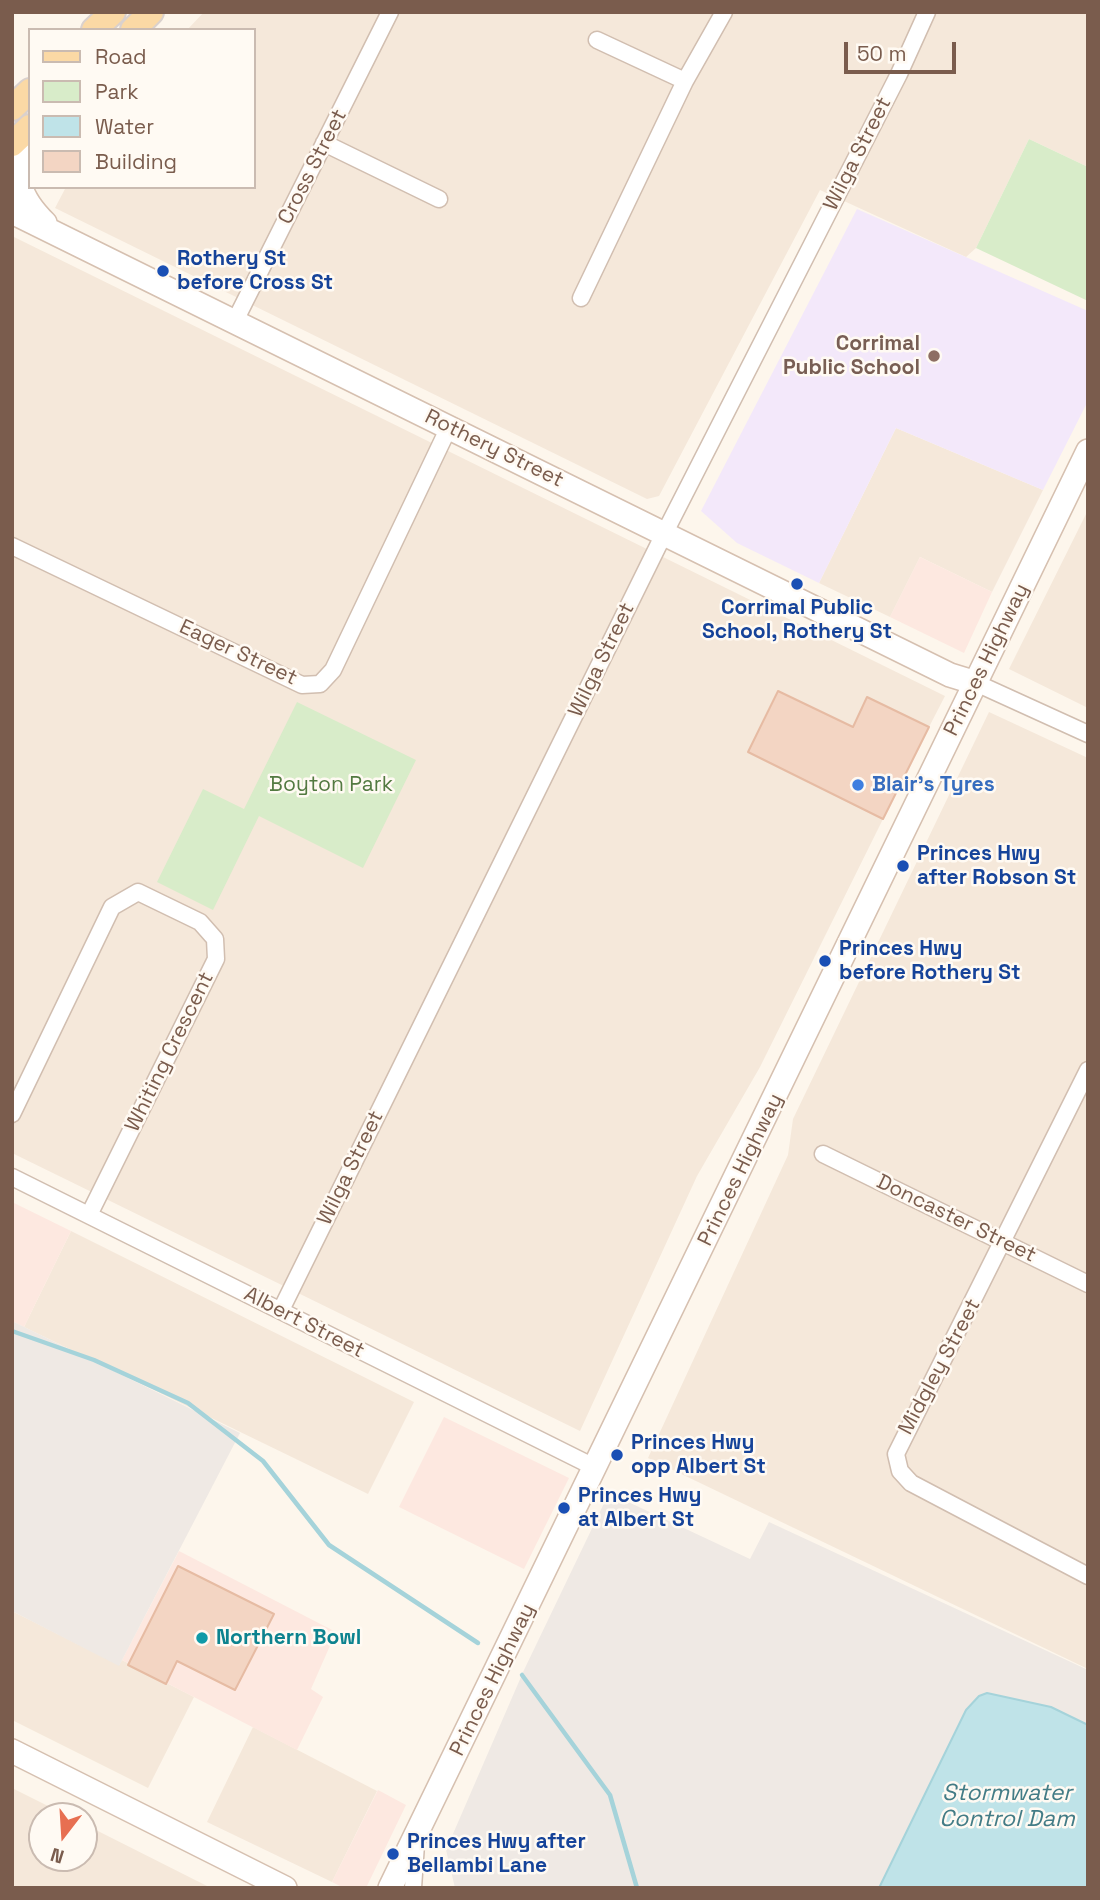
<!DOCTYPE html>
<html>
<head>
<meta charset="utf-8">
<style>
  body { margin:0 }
  #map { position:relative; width:1100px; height:1900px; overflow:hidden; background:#fdf6ec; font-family:"Space Grotesk",sans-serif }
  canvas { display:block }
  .frame { position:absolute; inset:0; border:14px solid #7a5c4d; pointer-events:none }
  .legend { position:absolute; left:28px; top:28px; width:228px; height:161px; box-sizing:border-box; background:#fffaf3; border:2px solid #cabbb1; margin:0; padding:9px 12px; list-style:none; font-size:21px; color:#7a5c4d }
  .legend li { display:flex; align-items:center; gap:14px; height:35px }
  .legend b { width:35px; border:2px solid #cabbb1 }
  .north { position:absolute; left:28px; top:1802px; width:70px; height:70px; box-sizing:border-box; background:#fffaf3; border:2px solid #cabbb1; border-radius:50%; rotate:197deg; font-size:19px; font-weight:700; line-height:28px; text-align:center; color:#7a5c4d }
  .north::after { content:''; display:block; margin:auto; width:24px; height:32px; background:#e76f51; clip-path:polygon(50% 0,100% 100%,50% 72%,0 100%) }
  .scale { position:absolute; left:844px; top:42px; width:112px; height:32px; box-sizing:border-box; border:4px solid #7a5c4d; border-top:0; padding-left:9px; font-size:21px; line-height:24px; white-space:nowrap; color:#7a5c4d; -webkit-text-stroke:5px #fffaf3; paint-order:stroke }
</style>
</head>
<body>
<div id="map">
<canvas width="1100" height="1900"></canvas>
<div class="frame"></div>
<ul class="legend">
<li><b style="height:9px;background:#fbd9a5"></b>Road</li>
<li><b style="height:19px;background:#d8ecc9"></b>Park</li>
<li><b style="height:19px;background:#bfe3e8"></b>Water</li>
<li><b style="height:19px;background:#f3d5c3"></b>Building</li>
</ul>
<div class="north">N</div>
<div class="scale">50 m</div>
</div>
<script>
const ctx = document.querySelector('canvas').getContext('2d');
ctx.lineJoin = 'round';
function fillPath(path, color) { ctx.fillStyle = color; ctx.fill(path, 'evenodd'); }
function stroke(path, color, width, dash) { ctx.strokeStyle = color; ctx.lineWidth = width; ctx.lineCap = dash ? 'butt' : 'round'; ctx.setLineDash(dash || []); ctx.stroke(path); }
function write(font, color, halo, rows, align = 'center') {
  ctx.font = font + ' "Space Grotesk",sans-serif'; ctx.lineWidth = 5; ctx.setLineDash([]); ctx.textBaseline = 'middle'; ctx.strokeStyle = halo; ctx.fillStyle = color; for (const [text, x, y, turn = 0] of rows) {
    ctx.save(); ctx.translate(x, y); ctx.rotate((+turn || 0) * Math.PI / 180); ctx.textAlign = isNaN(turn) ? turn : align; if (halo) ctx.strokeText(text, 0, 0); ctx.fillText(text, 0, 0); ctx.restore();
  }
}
const residential = new Path2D(`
  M204,12H1088V167L1029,139L976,248L966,257L820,190L659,496L647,499L55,208L66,187H254V30H187Z
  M12,236L945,696L929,727L867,697L853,727L777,691L748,752L883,819L760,1067L697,1176L580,1431L12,1153Z
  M896,428L1043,490L992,592L920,557L890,617L819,583Z
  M1088,510V708L1009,669Z
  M989,712L1088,758V1669L648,1458L788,1155L793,1119Z
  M71,1231L414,1402L368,1494L24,1327Z
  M12,1611L119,1665L122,1660L194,1697L148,1788L12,1720Z
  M253,1727L377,1791L332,1882L207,1822Z
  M12,1788L68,1816H42V1858H84V1824L211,1888H12Z`);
const commercial = new Path2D(`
  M920,557L992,592L964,653L890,617Z
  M12,1202L71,1231L24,1327L12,1321Z
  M444,1417L569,1478L524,1569L399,1507Z
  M179,1551L336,1632L311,1689L323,1697L297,1750L122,1660Z
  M378,1790L406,1805L366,1888H344L332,1882Z`);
const industrial = new Path2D(`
  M12,1321L240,1433L119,1666L12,1611Z
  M609,1493L750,1559L769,1522L1088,1670V1888H455L446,1850L524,1670Z`);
const education = new Path2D(`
  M857,209L1088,311V401L1043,490L896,428L819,583L737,543L701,511Z`);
const green = new Path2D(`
  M1029,139L1088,167V301L976,248Z
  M297,702L416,760L363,868L259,816L213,910L157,882L203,789L244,809Z`);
const water = new Path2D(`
  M987,1693L1051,1707L1088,1725V1888H879L966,1710L979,1696Z`);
const stream = new Path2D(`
  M12,1331L94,1360L188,1403L263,1461L329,1545L478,1643
  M522,1675L610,1795L637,1888`);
const building = new Path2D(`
  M778,691L853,727L867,697L929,727L883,819L748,752Z
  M178,1566L274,1614L235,1690L177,1661L166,1684L128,1665Z`);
const minor = new Path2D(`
  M597,40L685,81L724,12
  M324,143L439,199
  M581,298L685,81
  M235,321L390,12
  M12,546L302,685L320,684L333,670L449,427
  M976,683L1088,734
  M1088,1070L896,1454L900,1471L911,1483L1088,1576
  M12,1114L112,907L138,892L200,922L215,939L216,959L89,1215
  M823,1154L1088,1284
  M12,1177L596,1468
  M281,1310L658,546L899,74L927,12
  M413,1888L416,1844`);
const secondary = new Path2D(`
  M30,143C10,175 20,198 45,223
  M12,212L950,675L976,683
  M12,1751L285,1888
  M390,1888L1088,451`);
const primary = new Path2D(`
  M94,30L113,12
  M133,30L151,12
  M12,108L30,91
  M12,144L30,127`);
const markers = [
  [163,271,7,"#1a4fb4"],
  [934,356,7,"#8d6e63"],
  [797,584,7,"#1a4fb4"],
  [858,785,7,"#3f7fe0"],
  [903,866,7,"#1a4fb4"],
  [825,961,7,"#1a4fb4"],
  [617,1455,7,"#1a4fb4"],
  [564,1508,7,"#1a4fb4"],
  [202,1638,7,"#0f9aa8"],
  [393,1854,7,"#1a4fb4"]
];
const streetNames = [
  ["Wilga Street",858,154,-63],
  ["Cross Street",313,167,-63],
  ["Rothery Street",494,449,26],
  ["Eager Street",238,653,25],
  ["Wilga Street",602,660,-64],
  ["Princes Highway",987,660,-64],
  ["Whiting Crescent",170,1052,-64],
  ["Wilga Street",351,1168,-64],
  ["Princes Highway",741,1170,-64],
  ["Doncaster Street",956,1219,26],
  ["Albert Street",304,1323,27],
  ["Midgley Street",940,1367,-62],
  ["Princes Highway",493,1680,-64]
];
const transitNames = [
  ["Rothery St",177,259],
  ["before Cross St",177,283],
  ["Corrimal Public",797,608,"center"],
  ["School, Rothery St",797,632,"center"],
  ["Princes Hwy",917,854],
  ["after Robson St",917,878],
  ["Princes Hwy",839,949],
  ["before Rothery St",839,973],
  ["Princes Hwy",631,1443],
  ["opp Albert St",631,1467],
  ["Princes Hwy",578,1496],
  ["at Albert St",578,1520],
  ["Princes Hwy after",407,1842],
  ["Bellambi Lane",407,1866]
];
const educationNames = [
  ["Corrimal",920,344],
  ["Public School",920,368]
];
const parkNames = [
  ["Boyton Park",331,785]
];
const shopNames = [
  ["Blair's Tyres",872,785]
];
const cultureNames = [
  ["Northern Bowl",216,1638]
];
const waterNames = [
  ["Stormwater",1007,1794],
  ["Control Dam",1007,1820]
];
fillPath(residential, '#f5e8da');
fillPath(commercial, '#fde8e0');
fillPath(industrial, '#efe9e4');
fillPath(education, '#f3e8fa');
fillPath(green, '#d8ecc9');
fillPath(water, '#bfe3e8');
stroke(water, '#a5d3da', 2);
stroke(stream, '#a5d3da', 4.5);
fillPath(building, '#f3d5c3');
stroke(building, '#e6bba3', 2);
stroke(minor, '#d1beb0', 19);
stroke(secondary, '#d6c0b0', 26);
stroke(primary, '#dad1cd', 28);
stroke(minor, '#fff', 16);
stroke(secondary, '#fff', 23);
stroke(primary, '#fbd9a5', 24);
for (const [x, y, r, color] of markers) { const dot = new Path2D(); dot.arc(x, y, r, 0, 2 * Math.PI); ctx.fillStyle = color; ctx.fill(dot); stroke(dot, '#fffaf3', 2.5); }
write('21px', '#7a5c4d', '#fffaf3', streetNames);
write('bold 21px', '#164399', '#fffaf3', transitNames, 'left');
write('bold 21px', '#785e54', '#fffaf3', educationNames, 'right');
write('21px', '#537a41', '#fffaf3', parkNames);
write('bold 21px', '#366cbe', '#fffaf3', shopNames, 'left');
write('bold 21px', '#0d838f', '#fffaf3', cultureNames, 'left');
write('italic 23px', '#437c86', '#fffaf3', waterNames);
</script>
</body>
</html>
